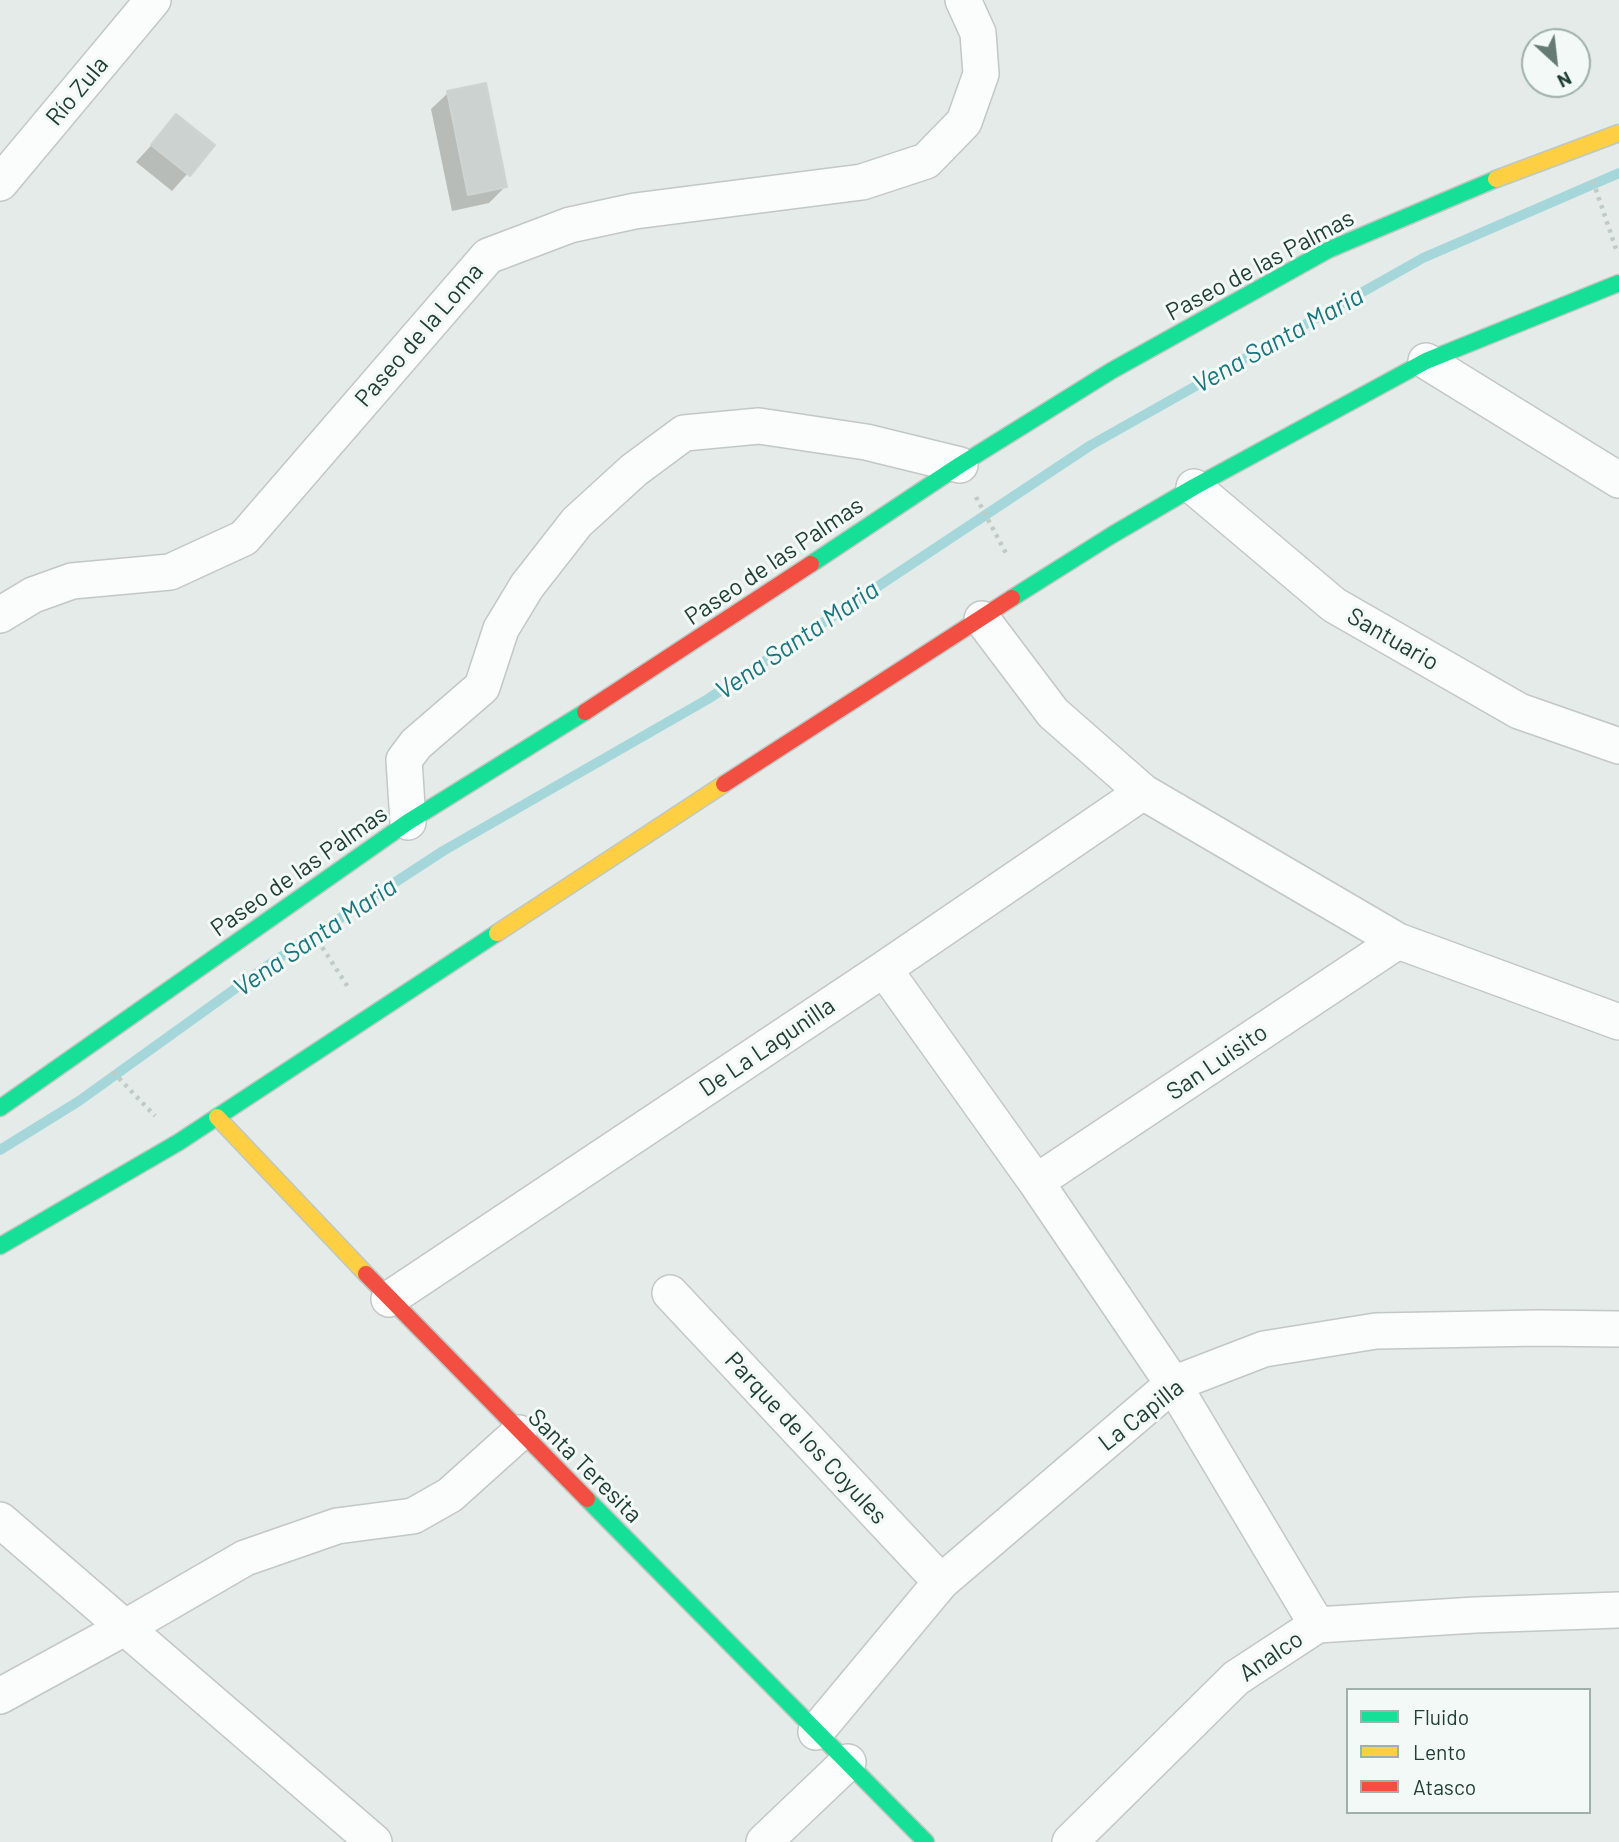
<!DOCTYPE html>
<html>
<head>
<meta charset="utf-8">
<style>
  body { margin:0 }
  #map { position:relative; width:1619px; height:1842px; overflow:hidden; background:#e5ebe8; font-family:Barlow,sans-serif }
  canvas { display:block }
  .legend { position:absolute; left:1346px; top:1688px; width:245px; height:126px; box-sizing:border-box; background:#f3f9f6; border:2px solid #9fafa9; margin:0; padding:9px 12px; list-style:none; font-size:21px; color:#223f35 }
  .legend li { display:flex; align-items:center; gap:14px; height:35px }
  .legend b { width:35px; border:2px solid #9fafa9 }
  .north { position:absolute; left:1521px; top:28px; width:70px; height:70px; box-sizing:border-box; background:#f3f9f6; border:2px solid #9fafa9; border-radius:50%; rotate:153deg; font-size:19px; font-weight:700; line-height:28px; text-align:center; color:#223f35 }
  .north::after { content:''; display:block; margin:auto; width:24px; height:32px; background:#667b74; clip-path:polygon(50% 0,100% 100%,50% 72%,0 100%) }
</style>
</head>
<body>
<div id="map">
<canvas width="1619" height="1842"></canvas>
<ul class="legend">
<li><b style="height:9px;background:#16e098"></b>Fluido</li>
<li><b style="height:9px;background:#ffcf43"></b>Lento</li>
<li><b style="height:9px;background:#f24e42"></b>Atasco</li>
</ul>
<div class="north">N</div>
</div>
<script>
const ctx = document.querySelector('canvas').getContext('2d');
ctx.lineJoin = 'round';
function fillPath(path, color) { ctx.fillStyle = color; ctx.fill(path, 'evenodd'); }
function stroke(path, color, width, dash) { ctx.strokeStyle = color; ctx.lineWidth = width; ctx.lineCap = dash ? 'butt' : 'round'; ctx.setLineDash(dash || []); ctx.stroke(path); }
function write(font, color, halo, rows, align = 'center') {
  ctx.font = font + ' Barlow,sans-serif'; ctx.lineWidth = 6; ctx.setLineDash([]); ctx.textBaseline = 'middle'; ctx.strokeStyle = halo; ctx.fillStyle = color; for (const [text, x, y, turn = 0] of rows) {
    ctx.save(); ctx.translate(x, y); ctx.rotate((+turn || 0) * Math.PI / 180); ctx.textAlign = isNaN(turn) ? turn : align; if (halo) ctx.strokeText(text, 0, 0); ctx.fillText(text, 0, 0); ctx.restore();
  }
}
const shadow = new Path2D(`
  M448,93L505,187L489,203L452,211L431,109Z
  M177,117L212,146L172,191L136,162Z`);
const stream = new Path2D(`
  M0,1150L79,1101L264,968L443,851L708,699L1091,445L1423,258L1619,173`);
const building = new Path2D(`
  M486,83L507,187L468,195L447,91Z
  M176,114L215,145L190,176L151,145Z`);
const path = new Path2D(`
  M1593,181L1616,249
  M976,497L1008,557
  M313,933L348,987
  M113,1072L155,1116`);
const street = new Path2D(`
  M0,183L153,0
  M1426,361L1619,480
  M1194,487L1334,605L1519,711L1619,746
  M0,615L33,595L72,581L170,572L244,538L488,256L570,225L635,211L862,182L926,161L964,122L981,74L978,33L963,0
  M982,619L1053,713L1143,792L1398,941L1619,1022
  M408,822L404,760L416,744L482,687L501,629L527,586L577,522L634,470L684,433L759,426L866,442L960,465
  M884,969L1036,1182L1173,1384L1317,1625
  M1036,1182L1398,941
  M670,1293L941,1582
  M389,1299L884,969L1143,792
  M0,1520L374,1842
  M0,1696L126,1627L245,1558L337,1526L413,1516L450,1495L519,1433
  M816,1732L941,1582L1173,1384L1264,1349L1376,1331L1539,1328L1619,1329
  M764,1842L848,1762
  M1070,1842L1236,1678L1317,1625L1475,1615L1619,1610`);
const fast = new Path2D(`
  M811,564L960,465L1111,371L1328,250L1496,179
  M1012,598L1112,535L1194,487L1426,361L1619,283
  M0,1108L408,822L585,712
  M0,1246L179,1142L497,933
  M587,1499L926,1842`);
const slow = new Path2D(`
  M1496,179L1619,133
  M497,933L724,784
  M217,1117L366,1274`);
const jam = new Path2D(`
  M585,712L811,564
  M724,784L1012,598
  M366,1274L587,1499`);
const streetNames = [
  ["Río Zula",77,91,-50],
  ["Paseo de las Palmas",1260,265,-28],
  ["Paseo de la Loma",419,335,-49],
  ["Paseo de las Palmas",774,561,-34],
  ["Santuario",1393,639,30],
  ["Paseo de las Palmas",299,871,-35],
  ["De La Lagunilla",767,1047,-34],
  ["San Luisito",1217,1062,-34],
  ["La Capilla",1141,1415,-38],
  ["Parque de los Coyules",806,1438,47],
  ["Santa Teresita",585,1466,45],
  ["Analco",1271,1656,-34]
];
const waterNames = [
  ["Vena Santa Maria",1278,340,-29],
  ["Vena Santa Maria",797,640,-34],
  ["Vena Santa Maria",315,937,-34]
];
fillPath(shadow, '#0003');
stroke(stream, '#a5d7da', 10);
fillPath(building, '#ccd2cf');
stroke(building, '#ced4d1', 2);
stroke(street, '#c2c8c5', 38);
stroke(fast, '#bec7c3', 19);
stroke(slow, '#bec7c3', 19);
stroke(jam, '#bec7c3', 19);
stroke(path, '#c1cbc6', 4.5, [3.5, 5]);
stroke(street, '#fbfcfc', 35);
stroke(fast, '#16e098', 16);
stroke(slow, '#ffcf43', 16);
stroke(jam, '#f24e42', 16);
write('24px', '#223f35', '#f3f9f6', streetNames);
write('italic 26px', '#19767e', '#f3f9f6', waterNames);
</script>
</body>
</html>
